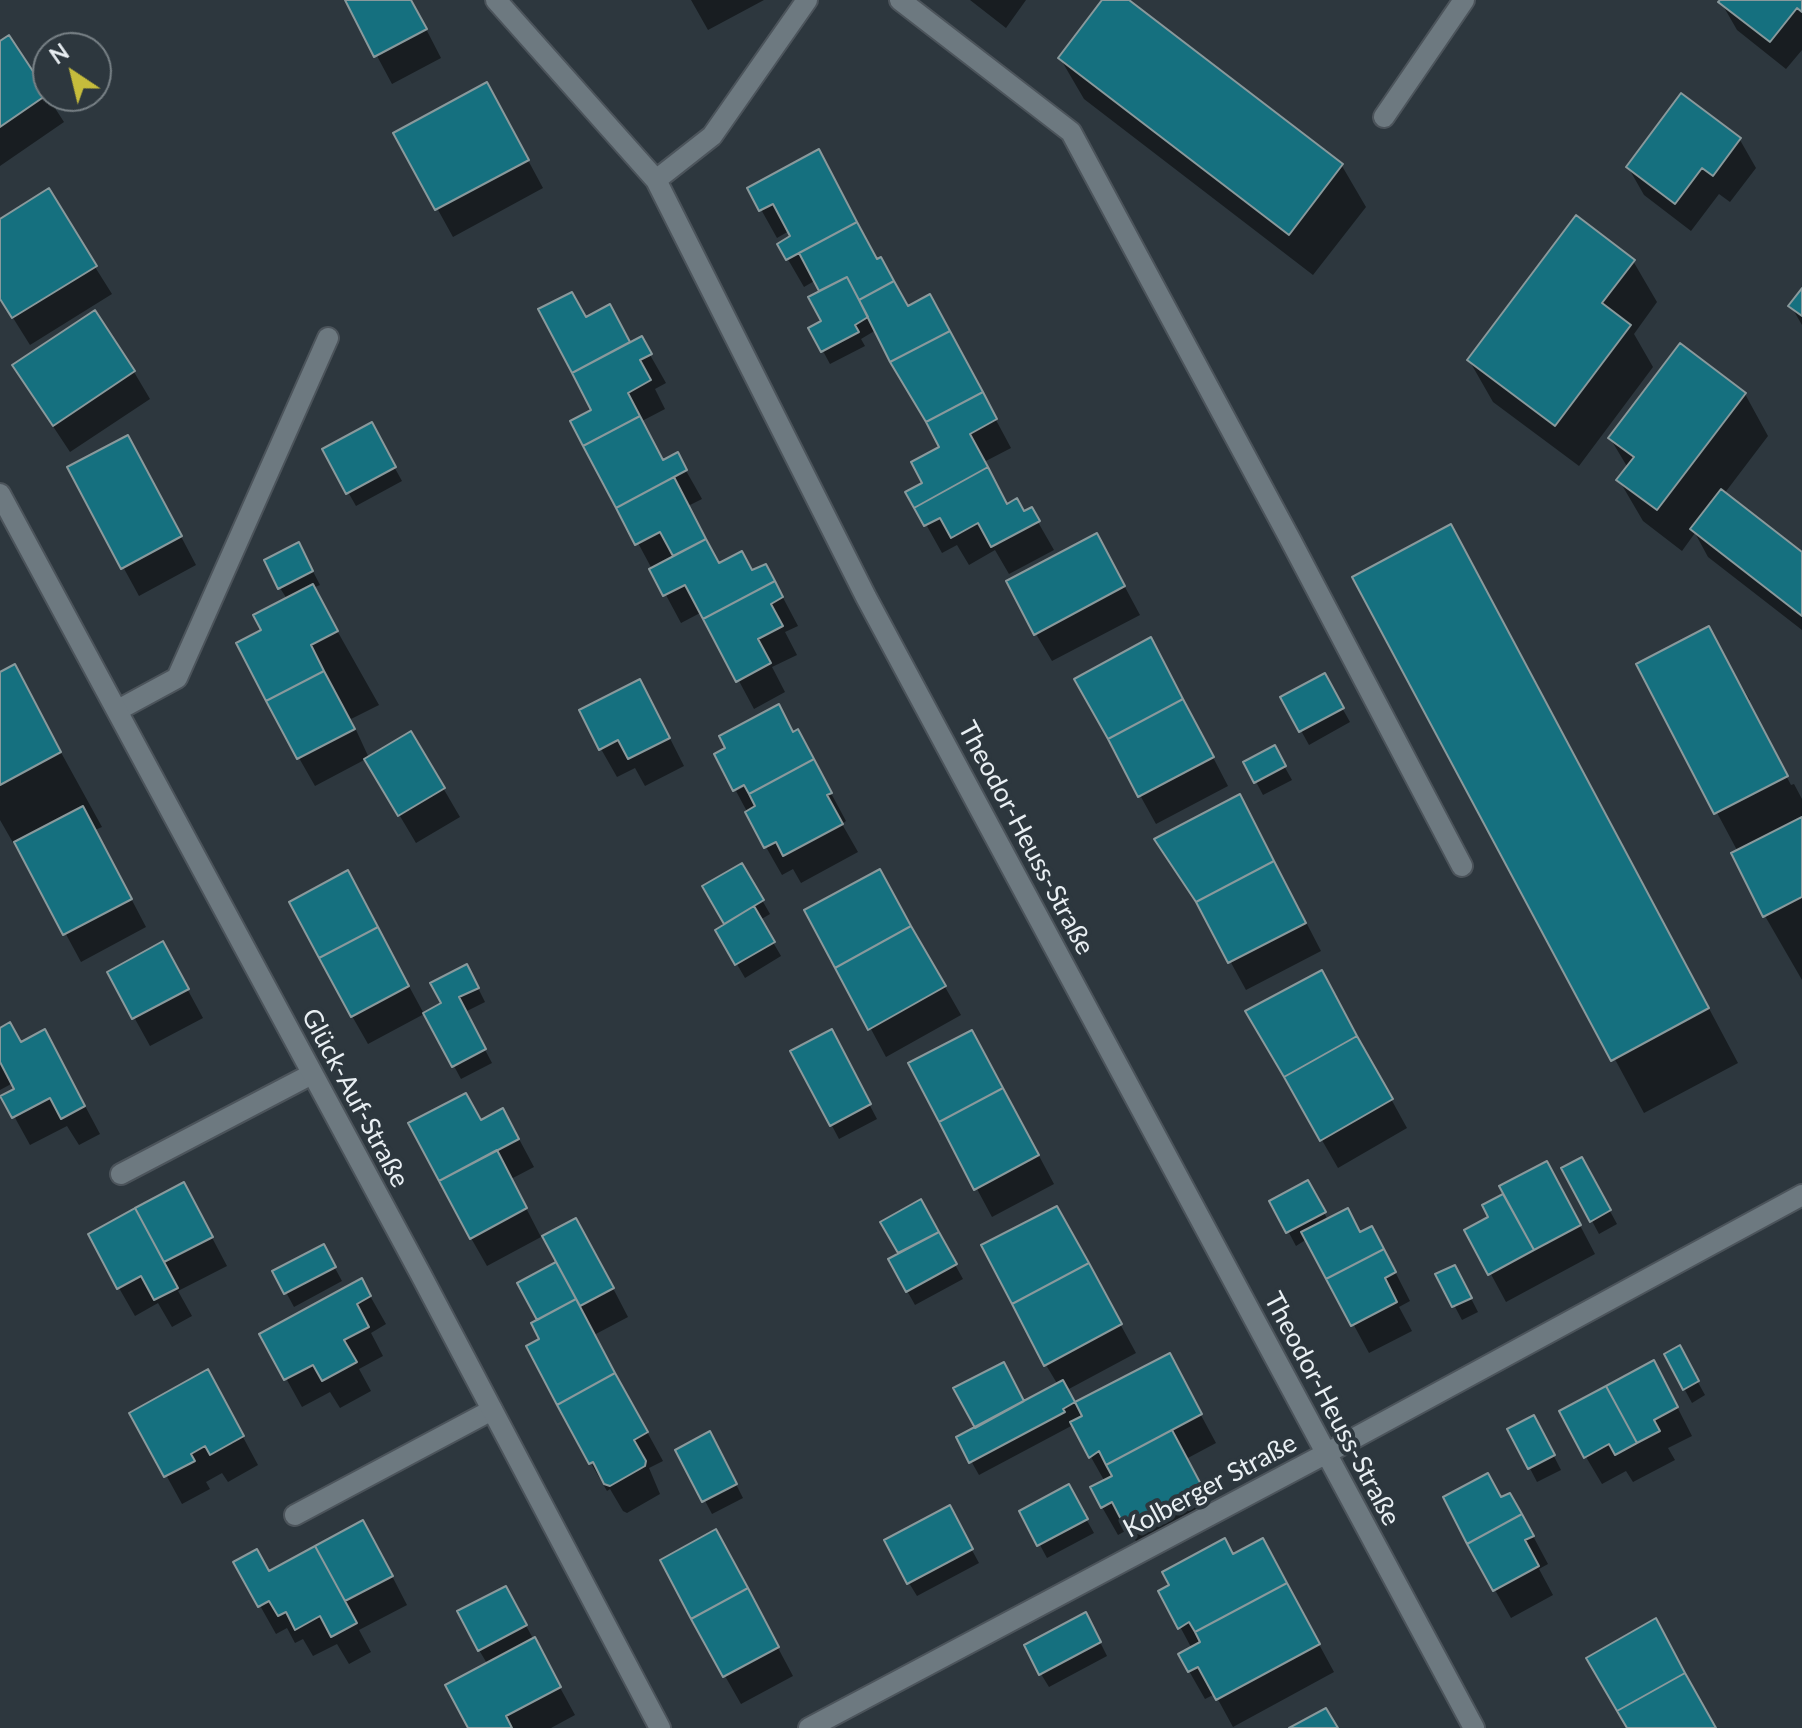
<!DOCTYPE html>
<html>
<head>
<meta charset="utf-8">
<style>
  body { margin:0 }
  #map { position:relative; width:1802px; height:1728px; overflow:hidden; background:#2d373e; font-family:Lato,sans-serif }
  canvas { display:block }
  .north { position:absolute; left:32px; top:32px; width:80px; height:80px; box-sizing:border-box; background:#2d373e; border:2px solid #788186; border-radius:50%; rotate:325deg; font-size:22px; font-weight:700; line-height:32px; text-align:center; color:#e9eff3 }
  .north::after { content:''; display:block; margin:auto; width:28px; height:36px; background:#c6bc3c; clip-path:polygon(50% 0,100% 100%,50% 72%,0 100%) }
</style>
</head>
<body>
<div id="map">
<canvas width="1802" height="1728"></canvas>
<div class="north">N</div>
</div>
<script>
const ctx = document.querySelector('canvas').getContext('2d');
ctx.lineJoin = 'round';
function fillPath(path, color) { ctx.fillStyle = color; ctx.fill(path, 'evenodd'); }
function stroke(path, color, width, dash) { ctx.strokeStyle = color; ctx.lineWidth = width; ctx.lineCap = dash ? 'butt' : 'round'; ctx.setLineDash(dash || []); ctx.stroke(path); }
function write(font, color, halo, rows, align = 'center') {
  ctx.font = font + ' Lato,sans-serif'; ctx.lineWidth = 8; ctx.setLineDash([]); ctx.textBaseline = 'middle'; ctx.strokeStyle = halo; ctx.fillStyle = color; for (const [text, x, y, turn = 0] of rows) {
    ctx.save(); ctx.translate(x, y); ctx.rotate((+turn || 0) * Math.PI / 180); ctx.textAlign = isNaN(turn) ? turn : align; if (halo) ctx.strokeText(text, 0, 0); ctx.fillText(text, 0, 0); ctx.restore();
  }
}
const shadow = new Path2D(`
  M347,0H411L441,58L392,84Z
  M691,0H764L708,30Z
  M970,0H1026L1006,28Z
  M1105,0H1126L1342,166L1366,207L1313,275L1084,99L1060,58Z
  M1722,0H1802V50L1786,69L1737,30L1721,2Z
  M9,37L64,122L0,166V44Z
  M502,112L543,188L453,237L396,134Z
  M1740,140L1756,168L1730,202L1719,194L1691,231L1644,195L1628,167Z
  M749,188L877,261L908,308L945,325L1011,448L984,462L1007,506L1024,513L1031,510L1054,550L1009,574L995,550L969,565L957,545L942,553L908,492L925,484L942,448L876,330L861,339L865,346L830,364L811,329L824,322L822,292L816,280L804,287L779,244L793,237L789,231L777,238Z
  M0,221L95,267L112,294L30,345L0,297Z
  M1633,261L1657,302L1634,334L1653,367L1579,466L1493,402L1469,360Z
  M1802,291V325L1791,306Z
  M609,307L630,344L641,339L666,383L655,389L665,409L642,421L663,462L677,455L693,483L702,499L688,506L719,565L752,572L781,594L798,626L785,632L797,655L772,667L785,692L754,709L702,612L681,623L573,422L594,411L541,310L585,319Z
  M134,372L150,399L70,452L31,393Z
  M1745,394L1768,436L1724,494L1802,554V630L1708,557L1695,533L1682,551L1643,521L1619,480L1628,468L1610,438Z
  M371,425L402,481L356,506L324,450Z
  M144,466L196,565L139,596L69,468Z
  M306,558L320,585L313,588L379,705L351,719L369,758L411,733L460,817L416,843L366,759L315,786L299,758L264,630L287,599L280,588Z
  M1112,563L1140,615L1052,661L1036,634Z
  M1355,578L1481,580L1738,1063L1644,1113Z
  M1708,629L1750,700H1746L1791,785L1794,784L1802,799V980L1765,916L1738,852L1638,665Z
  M1151,639L1228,786L1156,824L1076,680Z
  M14,667L102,827L95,830L146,927L81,962L29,866L27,867L0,820V674Z
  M1324,676L1350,722L1309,745L1283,698Z
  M655,709L684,766L645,786L635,768L617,777L601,749Z
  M793,733L813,760L846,821L842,824L858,852L801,883L793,869L782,875L766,847L736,791L754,782L728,749Z
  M1274,748L1292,780L1263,795L1246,763Z
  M1255,824L1321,951L1246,990L1207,919Z
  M742,865L770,914L760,920L781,956L745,978L717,930L727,924L705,886Z
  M879,871L961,1015L886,1057L807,910Z
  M363,901L424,1014L368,1044L352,1016Z
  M109,972H178L203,1018L150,1046Z
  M474,980L485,1002L465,1012L492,1063L461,1079L454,1066L444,1004Z
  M1337,1001L1407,1128L1338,1168L1248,1012Z
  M0,1030L21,1044L60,1059L100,1134L79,1145L67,1126L30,1145L3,1096L17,1090L13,1083L0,1090Z
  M838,1045L877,1119L839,1139L793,1052Z
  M988,1060L1054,1184L992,1217L910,1064Z
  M481,1122L519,1139L534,1167L511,1179L541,1237L487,1266L471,1238Z
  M1582,1160L1617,1224L1599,1234L1592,1221Z
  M1307,1182L1328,1220L1361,1234L1387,1256L1410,1301L1399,1307L1412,1331L1369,1353L1307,1239L1296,1246L1272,1201Z
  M1562,1191L1595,1254L1506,1302L1467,1230L1491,1218L1484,1206L1506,1195Z
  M920,1202L963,1279L915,1305L890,1260L900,1254L883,1223Z
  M199,1213L227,1266L178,1291L192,1316L172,1327L158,1303L135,1316L119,1288Z
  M1072,1236L1136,1353L1067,1390L1075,1405L1169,1356L1216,1443L1186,1459L1218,1519L1145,1557L1129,1529L1118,1535L1102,1507L1105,1482L1073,1425L979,1475L958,1438L1058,1385L1046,1365Z
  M323,1246L342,1281L294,1307L275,1272Z
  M592,1248L628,1317L594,1335L663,1461L649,1468L660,1494L627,1513L623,1511L610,1489L607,1491L592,1465L602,1458L542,1340L540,1321L560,1273Z
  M1438,1275L1462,1281L1478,1312L1462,1320Z
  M361,1280L386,1324L371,1333L383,1356L359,1369L371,1391L340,1408L330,1392L302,1407L262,1335Z
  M1679,1348L1705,1395L1692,1403L1666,1355Z
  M1669,1391L1692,1436L1668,1448L1675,1460L1633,1482L1626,1471L1602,1484L1586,1457Z
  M223,1400L258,1465L228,1482L222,1473L206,1482L210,1489L182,1504L132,1413Z
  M1510,1430L1541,1431L1561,1470L1537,1482Z
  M717,1447L743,1498L712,1514L678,1450Z
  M1068,1487L1094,1533L1047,1558L1022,1512Z
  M1501,1499L1526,1523L1548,1564L1539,1569L1553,1595L1511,1618L1495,1590Z
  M956,1521L979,1563L917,1596L909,1583Z
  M379,1551L407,1605L359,1630L371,1652L349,1664L337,1644L313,1656L303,1639L295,1643L287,1628L276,1634L236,1563L269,1573Z
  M1233,1556L1278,1569L1334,1672L1233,1727L1215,1694L1205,1699L1189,1671L1192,1649L1161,1591Z
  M731,1560L793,1676L741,1704L725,1676Z
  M513,1602L575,1715L551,1728H470L488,1665L479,1650Z
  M1093,1628L1107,1656L1049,1687L1041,1674Z`);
const building = new Path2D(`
  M345,0H411L427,29L374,57Z
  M1102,0H1129L1343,164L1289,235L1058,58Z
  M1720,0H1802V12L1797,8L1770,42L1718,2Z
  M9,35L48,94L0,127V41Z
  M487,82L529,160L435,210L393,133Z
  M1681,93L1741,138L1713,176L1702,168L1675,204L1626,167Z
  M819,149L857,222L786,260L777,244L790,236L773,204L759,211L747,188Z
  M49,188L97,266L12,318L0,299V219Z
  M1576,215L1635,260L1602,303L1631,325L1555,426L1467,360Z
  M857,222L877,259L881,257L894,281L859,300L847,277L819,291L799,253Z
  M847,277L868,317L855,325L859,332L821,352L808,328L821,321L808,297Z
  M894,281L908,306L930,294L950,331L890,362L859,300Z
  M1802,288V316L1788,306Z
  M572,292L586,317L610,304L630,342L572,373L538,309Z
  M95,310L135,371L53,426L12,365Z
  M950,331L983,392L926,422L890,362Z
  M642,336L652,354L640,360L651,380L628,393L640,416L583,446L570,421L591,410L572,373Z
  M1680,343L1746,393L1657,510L1616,480L1634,457L1608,438Z
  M983,392L997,419L970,434L988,467L914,508L905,492L922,483L911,462L939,447L926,422Z
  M640,416L663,460L678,452L687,470L616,508L583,446Z
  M372,422L396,467L346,494L322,449Z
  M128,435L182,536L121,569L67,467Z
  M988,467L1007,504L1017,498L1024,511L1032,507L1040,521L991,547L978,523L951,538L940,518L924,526L914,508Z
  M674,477L706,539L673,556L660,532L635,545L616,508Z
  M1721,489L1802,552V616L1690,529Z
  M1451,524L1709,1008L1611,1061L1352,577Z
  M1097,533L1125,586L1034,635L1006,581Z
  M706,539L719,563L742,551L752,570L766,564L775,581L703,619L685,585L663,596L649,569Z
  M299,542L313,571L278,589L264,560Z
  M775,581L783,597L771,604L783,626L758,639L771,663L736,682L703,619Z
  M313,584L338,631L311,645L324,671L266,701L236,643L261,630L253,615Z
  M1709,626L1788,776L1714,814L1636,664Z
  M1151,637L1183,699L1108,739L1074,679Z
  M15,664L61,752L0,785V672Z
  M324,671L355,729L297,759L266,701Z
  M1325,673L1344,708L1299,732L1280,697Z
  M640,679L670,738L628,759L618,740L599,750L579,710Z
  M1183,699L1214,757L1138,797L1108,739Z
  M779,704L793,732L798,729L814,759L749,794L744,785L733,791L714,754L725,748L719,736Z
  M411,731L445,788L398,816L364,759Z
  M1275,745L1286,766L1254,783L1243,762Z
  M814,759L832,793L827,795L843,824L783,856L776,842L764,848L745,812L755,806L749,794Z
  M1240,794L1274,861L1196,902L1154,839Z
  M83,806L132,899L63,935L14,842Z
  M1802,817V897L1763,917L1731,853Z
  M1274,861L1306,923L1228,963L1196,902Z
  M742,863L764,900L724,924L702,886Z
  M880,869L911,926L835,968L804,910Z
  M348,870L378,927L319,958L289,902Z
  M754,906L775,942L735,965L715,930Z
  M911,926L946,986L868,1030L835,968Z
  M378,927L409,986L351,1017L319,958Z
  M163,941L189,989L132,1019L107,972Z
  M467,964L479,988L459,997L486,1049L452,1067L423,1013L441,1003L430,983Z
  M1322,970L1357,1036L1284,1077L1245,1011Z
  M10,1022L21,1042L45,1029L85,1106L61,1119L50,1098L12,1118L0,1096L14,1089L0,1062V1028Z
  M832,1029L871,1104L830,1126L790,1051Z
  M972,1030L1003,1088L939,1122L908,1063Z
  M1357,1036L1393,1099L1320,1141L1284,1077Z
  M1003,1088L1039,1155L974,1190L939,1122Z
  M466,1093L481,1120L503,1108L519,1139L439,1181L408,1123Z
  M497,1150L527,1208L470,1239L439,1181Z
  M1582,1157L1611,1210L1590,1222L1561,1168Z
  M1547,1161L1581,1225L1534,1250L1499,1186Z
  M1308,1180L1326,1212L1286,1233L1269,1201Z
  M184,1182L213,1237L164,1262L135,1208Z
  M1503,1194L1534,1250L1488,1275L1464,1230L1488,1217L1482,1205Z
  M921,1199L939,1232L898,1253L880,1222Z
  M1057,1206L1089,1263L1012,1304L981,1245Z
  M135,1208L178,1288L154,1300L141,1276L117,1289L88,1234Z
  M1348,1208L1360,1232L1372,1226L1384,1249L1326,1279L1301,1232Z
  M576,1218L614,1288L580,1306L542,1236Z
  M939,1232L957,1264L906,1292L888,1259Z
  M324,1244L336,1267L284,1294L272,1271Z
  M1384,1249L1396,1272L1385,1278L1397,1302L1351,1326L1326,1279Z
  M556,1262L576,1299L537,1320L517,1283Z
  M1089,1263L1122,1324L1044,1366L1012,1304Z
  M1455,1265L1472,1298L1452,1307L1435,1274Z
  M362,1278L371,1296L357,1304L369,1327L344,1340L357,1362L322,1381L313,1365L284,1380L259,1334Z
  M576,1299L615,1373L557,1405L526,1346L539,1339L531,1323Z
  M1680,1345L1699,1381L1683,1390L1664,1354Z
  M1170,1353L1202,1414L1106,1465L1099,1451L1089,1458L1070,1422L1082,1416L1075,1402Z
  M1654,1360L1678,1407L1654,1420L1660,1431L1637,1443L1606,1386Z
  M1004,1362L1024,1401L975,1428L953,1388Z
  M208,1369L244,1436L210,1455L205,1446L191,1454L195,1461L164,1477L129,1413Z
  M615,1373L648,1432L634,1440L646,1461L645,1466L610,1486L604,1484L593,1462L589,1464L557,1405Z
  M1063,1380L1075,1402L1063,1409L1065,1412L969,1463L956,1437Z
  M1606,1386L1637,1443L1615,1455L1609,1444L1584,1458L1559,1411Z
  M1534,1415L1555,1455L1528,1469L1507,1429Z
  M1172,1430L1204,1490L1127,1531L1112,1502L1101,1508L1090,1487L1112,1476L1106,1465Z
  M710,1431L737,1484L702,1502L675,1450Z
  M1488,1473L1501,1497L1510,1493L1522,1514L1467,1544L1443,1497Z
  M1069,1484L1088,1519L1037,1546L1019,1511Z
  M950,1505L973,1549L907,1584L884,1540Z
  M1522,1514L1534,1536L1525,1540L1539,1566L1493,1591L1467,1544Z
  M363,1520L393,1576L345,1601L315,1546Z
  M716,1529L748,1588L691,1619L660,1560Z
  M1225,1538L1233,1554L1263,1538L1287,1583L1195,1632L1189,1622L1178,1629L1158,1591L1169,1585L1162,1572Z
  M315,1546L357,1623L331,1637L320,1616L295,1630L286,1612L278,1616L269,1601L258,1607L233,1562L257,1549L269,1571Z
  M1287,1583L1320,1644L1216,1700L1198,1667L1188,1672L1178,1654L1200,1642L1195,1632Z
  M506,1586L527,1625L478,1651L457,1611Z
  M748,1588L779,1647L723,1677L691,1619Z
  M1086,1612L1101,1642L1039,1675L1024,1645Z
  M1656,1618L1685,1673L1617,1711L1586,1658Z
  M535,1637L561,1687L506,1716L512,1728H468L445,1685Z
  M1685,1673L1716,1728H1627L1617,1711Z
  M1326,1708L1338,1728H1289Z`);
const lane = new Path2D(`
  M900,0L1071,132L1290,539L1462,866
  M1384,117L1464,0
  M118,710L177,678L328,338
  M121,1174L312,1074
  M295,1515L492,1410`);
const street = new Path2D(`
  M496,0L656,180L866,597L1474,1728
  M656,180L712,136L807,0
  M0,494L420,1273L660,1728
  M809,1728L1327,1453L1802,1195`);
const streetNames = [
  ["Theodor-Heuss-Straße",1026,838,62],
  ["Glück-Auf-Straße",355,1098,62],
  ["Theodor-Heuss-Straße",1332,1409,62],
  ["Kolberger Straße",1210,1486,-28]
];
fillPath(shadow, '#0007');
fillPath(building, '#15707f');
stroke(building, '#89999c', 2);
stroke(lane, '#4c545b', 24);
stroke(street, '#4c545b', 24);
stroke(lane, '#6d7980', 20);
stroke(street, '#6d7980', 20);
write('26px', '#e9eff3', '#2d373e', streetNames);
</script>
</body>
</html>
